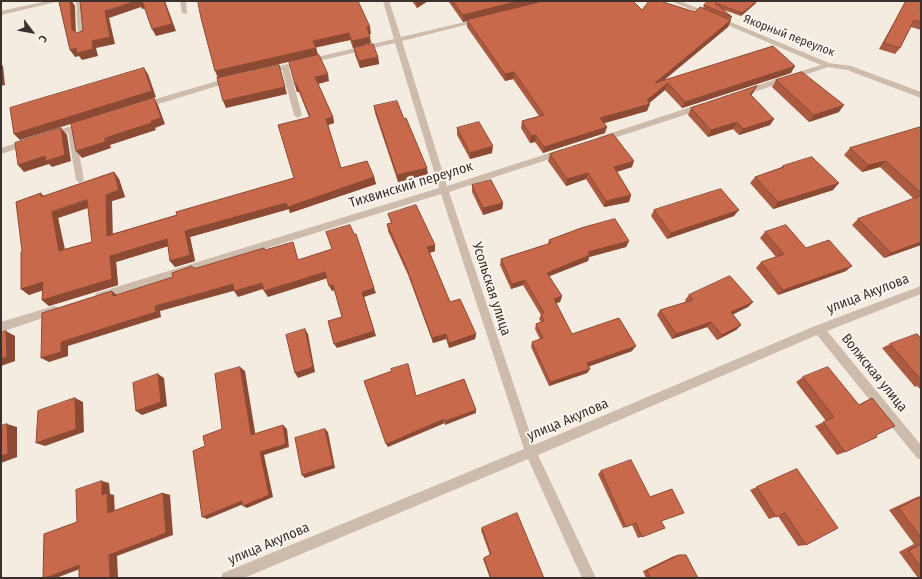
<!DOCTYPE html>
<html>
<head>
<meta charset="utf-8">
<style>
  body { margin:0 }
  #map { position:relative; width:922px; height:579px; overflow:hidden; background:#f4ebe1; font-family:"Fira Sans Condensed",sans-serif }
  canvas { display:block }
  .frame { position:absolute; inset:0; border:2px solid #3b302b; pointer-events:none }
  .north { position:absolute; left:12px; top:12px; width:40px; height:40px; -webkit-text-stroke:3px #fbf5ee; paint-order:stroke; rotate:122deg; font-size:11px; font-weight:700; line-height:16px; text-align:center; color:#3b302b }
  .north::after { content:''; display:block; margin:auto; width:14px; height:18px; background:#3b302b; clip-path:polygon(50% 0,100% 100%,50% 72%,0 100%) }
</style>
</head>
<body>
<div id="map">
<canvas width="922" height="579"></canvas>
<div class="frame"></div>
<div class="north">С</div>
</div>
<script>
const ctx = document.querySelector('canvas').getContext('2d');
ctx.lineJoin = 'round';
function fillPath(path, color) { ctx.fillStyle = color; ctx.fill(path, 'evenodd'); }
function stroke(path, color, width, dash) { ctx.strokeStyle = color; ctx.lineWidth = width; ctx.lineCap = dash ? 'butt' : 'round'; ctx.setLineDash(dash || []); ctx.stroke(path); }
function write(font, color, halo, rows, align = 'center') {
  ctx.font = font + ' "Fira Sans Condensed",sans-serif'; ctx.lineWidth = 4; ctx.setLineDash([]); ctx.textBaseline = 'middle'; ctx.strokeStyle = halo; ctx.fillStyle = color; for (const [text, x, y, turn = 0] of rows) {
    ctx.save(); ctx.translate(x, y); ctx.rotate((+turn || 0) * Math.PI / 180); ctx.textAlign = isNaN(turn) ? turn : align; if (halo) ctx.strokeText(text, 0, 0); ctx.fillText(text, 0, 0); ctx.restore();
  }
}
const minor = new Path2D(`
  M48,1H60L1,15V11Z
  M76,1H82L86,37L82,39L78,37Z
  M180,1H186L187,14L182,13Z
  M383,1H389L401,37L478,19L481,21L402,41L447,186L562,149L566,152L565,154L449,192L534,445L815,326L921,286V294L827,331L921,445V460L917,458L817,335L538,455L596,578H582L528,459L244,578H221L223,573L524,449L441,194L100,300L96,299L95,296L96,293L100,292L439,188L395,43L289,68L302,115L298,118L294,115L282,70L266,73L262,71L266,69L394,39Z
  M671,1H680L829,63L851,66L921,92V98L847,70L828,67L748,94H742V90L821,65Z
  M900,1H910L921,4V8Z
  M231,77H234V81L145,108L141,105L142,103Z
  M703,103L707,106L706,108L602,142L598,139L599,137Z
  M84,122L87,123V127L75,131L84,180L80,183L76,180L68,133L52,138L48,135L49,133Z
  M29,139L33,142L32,144L1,154V148Z
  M54,306L58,307L59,310L58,313L1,332V322Z`);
const wall = new Path2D(`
  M412,1H428L417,8Z
  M449,1H633L642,10L695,12L703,8L704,5L708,1L756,3L741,16L724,10L732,17L730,20H731L728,27L664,80L791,73L682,108L665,90L649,103L647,111L604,123L605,133L543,153L535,142L530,143L521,128L522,121L539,116L513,79L505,81L467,27V21L463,22L449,2Z
  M906,1H919L920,9L921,8V30L911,27L900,48L895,54L879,49Z
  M222,2L371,34H369L371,43L353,48L350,40L316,47L318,55L218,78Z
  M354,48L378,57L379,64L360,68L355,55Z
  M776,80L839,112L809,122L772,87Z
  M329,81L318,84L333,117L334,123L328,125L341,168L374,177L376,184L290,213L289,209L190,237L195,261L175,267L170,261L168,246L116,262L118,285L49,306L42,300V290L29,295L21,289L41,193L44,196L114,172L119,179L125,197L112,201V234L177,215L294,178L309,117L299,92H297L295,85ZM88,208L92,242L65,249L58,218Z
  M753,93L751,95L774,119L770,125L739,135L733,129L708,137L688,115L691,108Z
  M374,106L404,119L428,174L398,182L375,113Z
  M921,127V245L884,258L852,225L858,219L914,199L880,167L862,172L844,155L850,148Z
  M457,128L492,153L470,159L457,135Z
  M550,154L632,167L617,172L631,195L629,202L604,207L586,179L566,186L548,161Z
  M783,166L833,190L773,209L750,183L755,177L782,167Z
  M472,185L503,203L502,209L483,215L472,192Z
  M654,210L734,216L667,239L651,216Z
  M388,214L435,251L430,253L450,302L476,334L475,339L449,348L446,339L433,343L408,275L388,231L387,224L391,223Z
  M765,232L806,248L846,271L778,295L756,268L761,262L776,257L760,238Z
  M549,240L629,241L626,247L589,257L588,261L549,276L562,296L560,302L556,303L572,334L632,351L588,366L590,369L587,373L549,386L531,347L532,342L540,339L535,329L536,324L541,322L539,319L541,315L523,285L511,289L500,265L501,259L548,244Z
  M689,295L753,302L748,307L732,314L741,325L736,330L717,340L707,327L672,339L657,315L660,310L686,302L685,300Z
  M921,338V390L917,386L915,387L882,348L890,344Z
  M803,377L859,405L872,398L876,435L845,452L837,455L815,426L826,421L796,382Z
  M797,469L806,545L798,546L778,516L769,519L750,490Z
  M601,471L661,522L665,528L638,538L632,525L623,528L598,474Z
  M921,496V578H918L899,552L914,544L889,510L917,497Z
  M482,528L544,578H490L483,559L484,558L490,555L481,530Z
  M679,555L698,578H646L643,571L674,556Z`);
const shadedWall = new Path2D(`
  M70,1H72L75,6L76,37L72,30Z
  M136,1H142L146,8L142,9L141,7L109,18L115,44L96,48L98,56L82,60L79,56L75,57L70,50L92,41L105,11Z
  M164,1H165L176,31L156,36L152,29Z
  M416,1H428L417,8Z
  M519,1H548L463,22V15Z
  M757,1L756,3L741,16L742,13Z
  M731,20L728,27L652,90L655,83Z
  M367,27H370L371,34H368Z
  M349,33L350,40L314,48L313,41Z
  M370,37L371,43L353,48L352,41Z
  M316,48L318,55L218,78L215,71Z
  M378,57L379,64L360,68L359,61Z
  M1,64L3,66L5,85L1,86Z
  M279,65L287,94L226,108L223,101Z
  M795,66L791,73L682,108L685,102Z
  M144,68L148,74L156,97L20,140L14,134Z
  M514,72L513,79L505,81V74Z
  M328,74L329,81L317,84L315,77Z
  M668,83L665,90L647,105L650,104L647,111L598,125L600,118L647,100Z
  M295,85H297L299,92H297Z
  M757,86L753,93L746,101L750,94Z
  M154,98L158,105L165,124L155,128L156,130L110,145L111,148L82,158L76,151L105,138L151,121Z
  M844,105L839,112L809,122L814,115Z
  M333,117L334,123L328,125L326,119Z
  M774,119L770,125L739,135L743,129Z
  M737,122L733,129L708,137L711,130Z
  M607,127L605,133L543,153L544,147Z
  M61,128L67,135L71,161L52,167L49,164L24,172L18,165Z
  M536,135L535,142L530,143L531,136Z
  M493,146L492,153L470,159V153Z
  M634,161L632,167L612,173L614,167Z
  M886,161L880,167L862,172L868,165Z
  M427,168L428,174L398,182L397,175Z
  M114,172L119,179L125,197L112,201L113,242L107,236L106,195Z
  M588,173L586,179L566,186L567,179Z
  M374,177L376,184L290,213L289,209L190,237L195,261L175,267L170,261L185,231Z
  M839,183L833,190L773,209L778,202Z
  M631,195L629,202L604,207L606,201Z
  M87,200L93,206L58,218L66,257L59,251L52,212Z
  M503,203L502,209L483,215V208Z
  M739,210L734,216L667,239L671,233Z
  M167,239L172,245L116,262L118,285L49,306L42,300L110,256Z
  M629,241L626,247L589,257L588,261L545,278L547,273L588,252Z
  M921,242V245L884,258L891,253Z
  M435,245V251L428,253L427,247Z
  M852,266L846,271L778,295L783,290Z
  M325,272L328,278L268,297L264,291Z
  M525,280L523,285L511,289L512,284Z
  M43,282L50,288L29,295L21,289Z
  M262,283L266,288L238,297L234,291Z
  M233,284L237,290L160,311L161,317L68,346V356L49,362L41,358L61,342L155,306Z
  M333,285L335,290L332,291L329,286Z
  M374,288L376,293L364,297L376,336L337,348L334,344L362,292Z
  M112,291L119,297L113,296Z
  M562,296L560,302L553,304L554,299Z
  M753,302L748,307L726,318L731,312Z
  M711,322L707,327L672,339L676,334Z
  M741,325L736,330L717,340L722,335Z
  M305,329L308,334L315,372L298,378L295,373Z
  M6,331L15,336V361L1,366V359Z
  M446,334V339L433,343L432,338Z
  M476,334L475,339L449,348V343Z
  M636,346L632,351L585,368L587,363Z
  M240,367L245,371L256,438L251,435Z
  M590,369L587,373L549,386L550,382Z
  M158,374L164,378L167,406L142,415L136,411Z
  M75,398L83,402L84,432L45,446L36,443Z
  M476,410V413L445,425V421Z
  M444,419L445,423L388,447L386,444Z
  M7,424L17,427V457L1,463V456Z
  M283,425L287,429L289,447L264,455L273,497L247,508L243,506L260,452Z
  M325,429L328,432L335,468L305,478L302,475Z
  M102,481L109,483L110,494L114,495L115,515L108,513L102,495Z
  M163,493L170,495L173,535L117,556L118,578H110L109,555Z
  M242,501L246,503L207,519L202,517Z
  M79,565L88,566L56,578H45Z`);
const building = new Path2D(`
  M61,1H70L72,30L78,33L83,30L80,1H136L105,11L110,37L92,41L93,49L77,53L76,48L70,50L59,2Z
  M138,1H164L172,24L152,29L142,1L138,2Z
  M198,1H221V2L225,1H358L370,27H367L370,37L352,41L349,33L313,41L316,48L215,71L201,18Z
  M453,1H519L463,15Z
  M544,1H633L642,10L649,1H660L695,12L700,7L731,20L655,83L773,46L795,66L685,102L668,83L647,100L650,104L600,118L607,127L544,147L536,135L531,136L522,121L544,115L514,72L505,74L467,20Z
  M708,1H757L742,13L715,3L732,17L704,5Z
  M906,1H919L921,2V6L920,9L921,8V22L914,20L900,48L884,43Z
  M373,44L378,57L359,61L354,48Z
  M319,55L328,74L315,77L333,117L326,119L341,168L367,161L374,177L288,207L286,203L185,231L190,255L170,261L167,239L110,256L112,279L42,300L43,282L21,289V252L22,251L16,202L41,193V197L114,172L119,190L106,195L107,236L177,215L176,212L294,178L278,125L310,117L297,85H295L289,62ZM87,200L92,242L59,251L52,212Z
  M279,65L285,87L223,101L217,78Z
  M144,68L152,91L14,134L10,108Z
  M802,72L844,105L814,115L776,80Z
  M757,86L750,94L774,119L743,129L737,122L711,130L691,108Z
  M154,98L161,118L151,121L152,123L105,138V142L76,151L71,124Z
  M397,101L404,119L406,118L427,168L397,175L374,106Z
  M479,122L493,146L470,153L457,128Z
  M921,127V193L886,161L868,165L850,148Z
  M61,128L65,155L46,161L45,156L18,165L15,143Z
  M613,134L634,161L614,167L631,195L606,201L588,173L567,179L550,154Z
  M812,157L839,183L778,202L755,177L784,167L783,166Z
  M491,180L503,203L483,208L472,185Z
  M721,189L739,210L671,233L654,210Z
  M921,196V242L891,253L858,219Z
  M416,205L435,245L427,247L450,302L460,299L476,334L449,343L446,334L432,338L407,269L387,224L392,223L388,214Z
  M615,219L629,241L588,252L590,255L547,273L562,296L554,299L572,334L619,318L636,346L587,363L590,369L550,382L532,342L543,338L536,324L544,321L541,314L544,313L525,280L512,284L501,259L551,243L549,240L581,228Z
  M350,225L354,234H356L374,288L362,292L374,331L334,344L328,321L342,317L333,285L329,286L325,272L264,291L262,283L234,291L233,284L155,306L156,312L61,342V352L41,358L42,313L112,291L113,296L173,277L172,273L192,266L193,268H197L264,248L265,250L293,242L298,260L332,249L326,232Z
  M786,225L806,248L829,240L852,266L783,290L761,262L784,254L765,232Z
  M730,276L753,302L731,312L741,325L722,335L711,322L676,334L660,310L693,300L689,295Z
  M305,329L313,367L295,373L286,335Z
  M6,331L7,357L1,359V333Z
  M917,334L921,338V380L890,344Z
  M408,364L416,396L464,379L476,410L445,421L444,419L386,444L364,381L392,371L391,369Z
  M240,367L251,435L283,425L286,444L260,452L269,495L243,506L242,501L202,517L193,451L205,446L203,436L222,429L215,374Z
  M828,367L859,405L872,398L895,426L876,435L877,437L845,452L823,422L834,417L803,377Z
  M158,374L161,402L136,411L133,383Z
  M75,398L76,429L36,443L38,411Z
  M7,424L8,454L1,456V426Z
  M325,429L333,465L302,475L295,438Z
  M631,460L650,497L672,489L684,513L661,521L665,528L642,537L636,523L626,527L601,471Z
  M797,469L838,528L806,545L785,513L776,517L757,487Z
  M102,481V495L107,493L108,513L163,493L166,533L109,555L110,578H79V565L45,578H43L44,534L77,522L76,490Z
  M921,497V538L899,508Z
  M517,513L544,578H491L484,558L491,554L482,528Z
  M921,544V567L909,551Z
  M679,555H686L698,578H651L647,571Z`);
const farStreetnames = [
  ["Якорный переулок",789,36,21]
];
const streetNames = [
  ["Тихвинский переулок",411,185,-17],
  ["Усольская улица",491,289,72],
  ["улица Акулова",868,294,-21],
  ["Волжская улица",874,373,51],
  ["улица Акулова",568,420,-23],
  ["улица Акулова",269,544,-23]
];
fillPath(minor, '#cdbbac');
fillPath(wall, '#ac5a40');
fillPath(shadedWall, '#8c4a34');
fillPath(building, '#c8694b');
stroke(building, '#8c4a34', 1);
write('12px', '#3b302b', '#fbf5ee', farStreetnames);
write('14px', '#3b302b', '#fbf5ee', streetNames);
</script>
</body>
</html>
